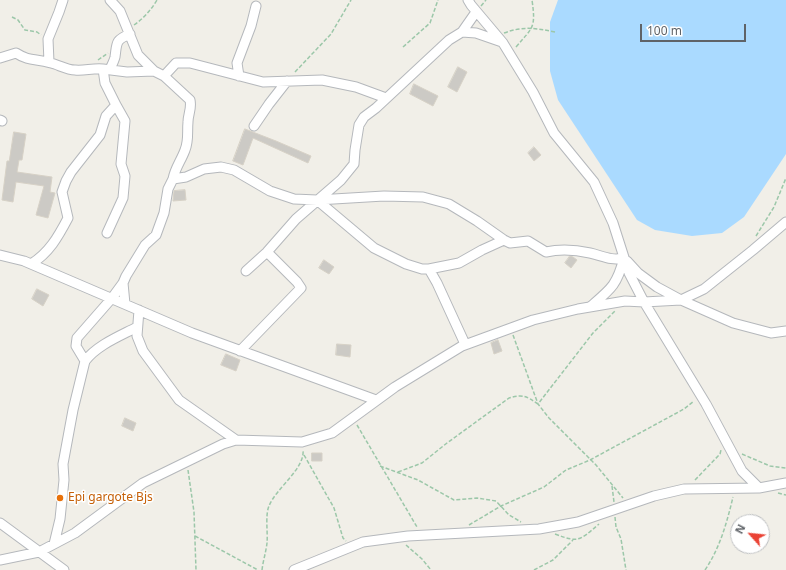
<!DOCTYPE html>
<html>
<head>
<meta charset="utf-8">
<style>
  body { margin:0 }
  #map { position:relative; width:786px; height:570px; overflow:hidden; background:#f1efe8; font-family:"Noto Sans",sans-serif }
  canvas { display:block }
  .north { position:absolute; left:730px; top:514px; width:40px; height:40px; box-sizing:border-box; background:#fff; border:1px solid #bfc1c3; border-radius:50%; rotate:297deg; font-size:11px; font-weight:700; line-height:16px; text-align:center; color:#5f6368 }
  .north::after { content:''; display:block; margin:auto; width:14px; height:18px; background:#ea4335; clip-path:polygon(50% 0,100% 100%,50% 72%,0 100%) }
  .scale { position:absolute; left:640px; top:24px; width:106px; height:18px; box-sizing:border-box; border:2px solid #5f6368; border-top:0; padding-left:5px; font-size:12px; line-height:14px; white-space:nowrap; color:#5f6368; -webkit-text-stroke:3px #fff; paint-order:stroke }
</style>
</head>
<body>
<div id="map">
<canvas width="786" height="570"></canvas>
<div class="north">N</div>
<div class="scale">100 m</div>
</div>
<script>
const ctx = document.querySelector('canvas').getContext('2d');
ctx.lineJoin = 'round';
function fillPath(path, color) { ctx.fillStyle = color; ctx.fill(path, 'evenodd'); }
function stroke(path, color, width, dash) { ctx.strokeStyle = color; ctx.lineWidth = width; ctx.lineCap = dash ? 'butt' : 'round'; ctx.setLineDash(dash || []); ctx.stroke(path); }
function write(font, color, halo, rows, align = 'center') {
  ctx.font = font + ' "Noto Sans",sans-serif'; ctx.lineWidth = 3; ctx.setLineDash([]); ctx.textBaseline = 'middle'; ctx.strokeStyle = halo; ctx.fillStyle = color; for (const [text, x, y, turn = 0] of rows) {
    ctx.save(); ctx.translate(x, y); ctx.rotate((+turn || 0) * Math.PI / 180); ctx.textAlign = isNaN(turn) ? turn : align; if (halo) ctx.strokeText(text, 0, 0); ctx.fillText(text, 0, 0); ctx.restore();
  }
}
const water = new Path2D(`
  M558,0H786V154L744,217L722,233L692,236L655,230L637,220L558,100L550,71V22Z`);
const building = new Path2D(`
  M458,67L467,72L457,92L448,87Z
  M414,84L438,96L433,106L410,94Z
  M245,129L276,141L311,156L308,163L253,138L243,165L233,161Z
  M14,132L26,134L22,160H19L17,172L52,177L50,192L55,193L48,218L36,215L44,186L16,182L13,202L2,200L7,161H9Z
  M534,147L541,155L534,161L528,153Z
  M185,190L186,200L173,201L174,191Z
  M570,256L573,257L577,260L571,268L565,263Z
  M324,260L334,267L329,274L319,268Z
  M37,289L49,295L43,306L32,299Z
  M498,340L502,351L494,354L491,343Z
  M337,344L351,345L350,357L336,355Z
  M226,354L240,360L236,371L221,365Z
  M125,418L136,423L133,431L122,426Z
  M312,453H322V461H312Z`);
const path = new Path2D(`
  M481,6L486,0
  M12,17L18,20L25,30L37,32L41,35
  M134,25C144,18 151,10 157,0
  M504,33C523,26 535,28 555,32
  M403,47L430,23L438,0
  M516,47C533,27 536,28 532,0
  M98,60L108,53
  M295,72L331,34L351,0
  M756,236L774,207L786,178
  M513,335L538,404L549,418L596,465L623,498
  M357,425L417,527
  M742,454L770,466L786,468
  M304,455L334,508L343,538L346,541
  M380,466L418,480L454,500L477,498L496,501L509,515L521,522
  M188,470L194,512L196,570
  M398,472L422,463L447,443L509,398C523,394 526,396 538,404L593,333L615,311
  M695,480L720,454L721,450
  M612,486L614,502
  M778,493L786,495
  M615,517L616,527L621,539L626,570
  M469,525L501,506L544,487L566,470L590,460L684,409L694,401
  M555,534C579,543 579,541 599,524
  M195,536L258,570
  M406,545L422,559L431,570
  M262,570C263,561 266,552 267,543C268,533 265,515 269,506C276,488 305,469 303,450
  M534,570L553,560L573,540
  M705,570C720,548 727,522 733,497`);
const minor = new Path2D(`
  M110,0L120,11L138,55L154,71
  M468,0L471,5L503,43L533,92L554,133L594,182L613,223L629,273L644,302L706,404L742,471L759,488
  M462,32L476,12
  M0,58L16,53C30,62 36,58 51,63C59,65 67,70 75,70C84,71 93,68 103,69
  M49,62L48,39L59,12L63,0
  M110,69C112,65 114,61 115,57C117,43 115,40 130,34
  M239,76L237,63L251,26L256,6
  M0,120L2,121
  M254,126L269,104L287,81
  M173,179C175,168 181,161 185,150C189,140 187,132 188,122C188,114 192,108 190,100L164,76L176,63H190L263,82L322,80L356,87L386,98
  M317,200L374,248L406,264L422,269H429L459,263L482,250L504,240
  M107,233L123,198L125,176L121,164L125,121L116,105
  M0,255L24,261L192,333L376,400
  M627,261L638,273L657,287L681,300L733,323L771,333L786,331
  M31,264C49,253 58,237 68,218L62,192L66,181L71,172L100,135L106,116L116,105L105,83L103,69L127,72L154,71L164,76
  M429,269L437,283L465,344
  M246,271L267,252L296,219L341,180L354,164L355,150L359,125L364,117L376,108L449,40L462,32L476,33L502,42
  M125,304L123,283L126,276L145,245L156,235L164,213L168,189L173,179L186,177L204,169L221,167L234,170L270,191L294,199L317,200L384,196L423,197L449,204L477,221L504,240L510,243L528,241L546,252C560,249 576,250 590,253C603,256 611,261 624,258
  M591,306C611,289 617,285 624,258
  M139,310L137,336L143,351L179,400L236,440
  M240,351L301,288L297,282L267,252
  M85,361L76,346L77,338L112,298L123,283
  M0,523L64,570
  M54,544L60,519L64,480L63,464L73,410L85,361C97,345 120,336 137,327
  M0,560L39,552L75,533L143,483L223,444L236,440L302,442L332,433L395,387L462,346L533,320L578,309L625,301L644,302L681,300L704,289L753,250L786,222
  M294,570L363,542L408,536L539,529L578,522L654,496L684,489L759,488L786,483`);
const markers = [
  [60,498,4,"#e8710a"]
];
const foodNames = [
  ["Epi gargote Bjs",68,498]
];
fillPath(water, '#aadaff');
fillPath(building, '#cccac5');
stroke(building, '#d6d1c6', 1);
stroke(minor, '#b5b8bc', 11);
stroke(path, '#9cc7a9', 1.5, [4, 2]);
stroke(minor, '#fff', 9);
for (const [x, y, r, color] of markers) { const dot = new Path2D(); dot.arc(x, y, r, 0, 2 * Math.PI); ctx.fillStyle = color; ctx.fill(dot); stroke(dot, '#fff', 1.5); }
write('12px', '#c56008', '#fff', foodNames, 'left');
</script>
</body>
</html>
